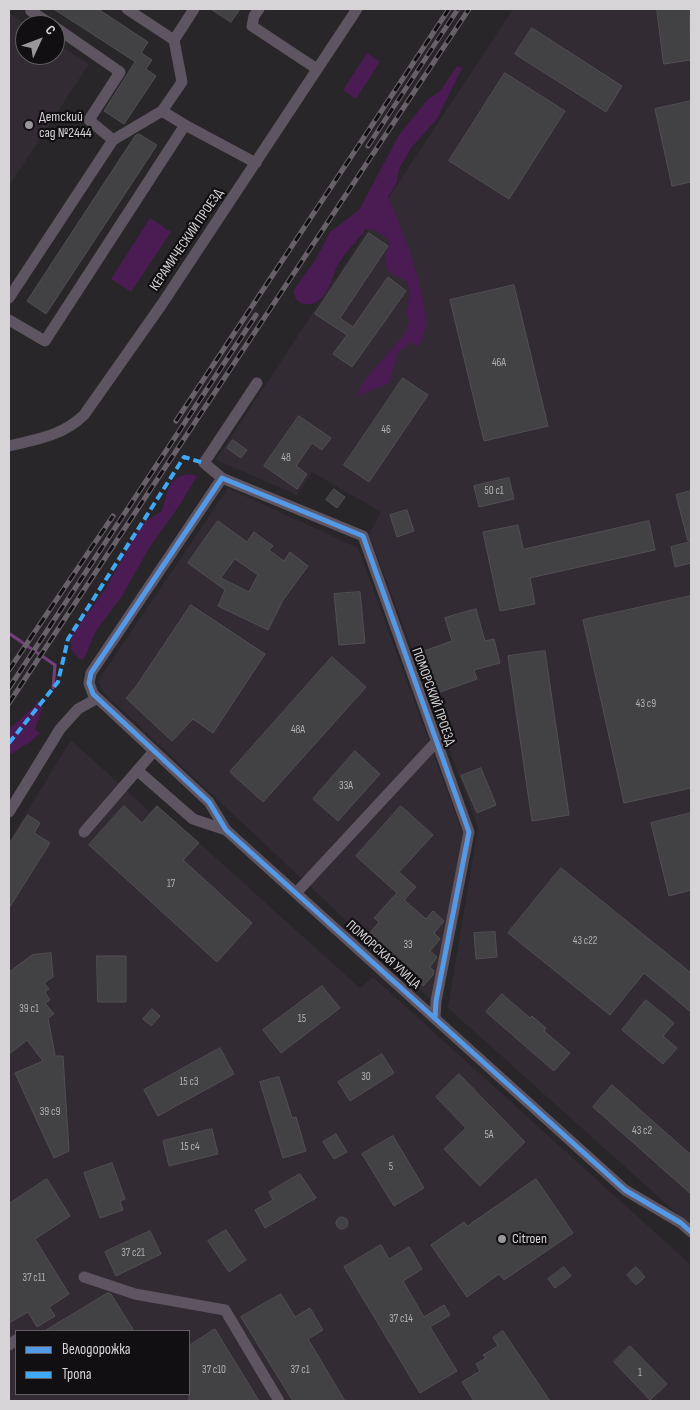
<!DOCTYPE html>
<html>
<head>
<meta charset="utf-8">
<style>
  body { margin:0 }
  #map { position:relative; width:700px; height:1410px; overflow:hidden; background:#282629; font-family:"Sofia Sans Condensed",sans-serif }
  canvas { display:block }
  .frame { position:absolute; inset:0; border:10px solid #d7d4d7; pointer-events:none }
  .legend { position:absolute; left:15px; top:1330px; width:175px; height:65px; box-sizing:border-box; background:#110f11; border:1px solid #605e60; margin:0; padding:6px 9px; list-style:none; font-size:15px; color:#d7d4d7 }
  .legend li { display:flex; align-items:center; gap:10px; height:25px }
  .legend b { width:25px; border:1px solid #605e60 }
  .north { position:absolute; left:15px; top:15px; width:50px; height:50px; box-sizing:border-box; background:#110f11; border:1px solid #605e60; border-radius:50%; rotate:47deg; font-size:14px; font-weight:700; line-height:20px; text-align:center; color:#d7d4d7 }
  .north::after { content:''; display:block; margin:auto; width:18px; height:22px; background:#9a979a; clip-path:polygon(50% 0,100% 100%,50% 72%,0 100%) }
</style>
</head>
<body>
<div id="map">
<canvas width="700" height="1410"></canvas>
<div class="frame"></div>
<ul class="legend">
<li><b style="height:6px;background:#5399e6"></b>Велодорожка</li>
<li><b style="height:6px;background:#3fa9f5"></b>Тропа</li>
</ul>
<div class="north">С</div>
</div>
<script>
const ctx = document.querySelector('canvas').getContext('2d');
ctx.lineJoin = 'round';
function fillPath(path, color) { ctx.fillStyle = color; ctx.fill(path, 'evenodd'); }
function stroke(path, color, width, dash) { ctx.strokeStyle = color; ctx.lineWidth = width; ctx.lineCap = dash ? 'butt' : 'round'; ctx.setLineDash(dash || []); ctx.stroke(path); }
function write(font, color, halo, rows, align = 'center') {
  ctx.font = font + ' "Sofia Sans Condensed",sans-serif'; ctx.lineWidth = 4.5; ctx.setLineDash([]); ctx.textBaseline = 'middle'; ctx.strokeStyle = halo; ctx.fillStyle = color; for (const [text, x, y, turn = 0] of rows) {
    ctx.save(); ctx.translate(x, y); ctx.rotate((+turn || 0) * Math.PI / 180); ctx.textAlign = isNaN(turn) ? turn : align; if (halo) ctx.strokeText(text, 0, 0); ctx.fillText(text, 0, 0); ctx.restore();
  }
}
const built = new Path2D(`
  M513,9H691V1226L448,1008L478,827L369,534L381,512L312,472L297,495L216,460Z
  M9,13L27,25H25V55H55V43L89,64L9,186Z
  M228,488L358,548L464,837L432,1001L104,693L98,681Z
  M71,740L150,812L156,804L360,988L373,977L691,1265V1401H9V841ZM16,1331H189V1394H16Z`);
const green = new Path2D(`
  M367,53L380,62L356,99L343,90Z
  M457,66L462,68L437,119L411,148L399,169L397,182L388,197C399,222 445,329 416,347L412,342L398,352L389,383L362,394L358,398C358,374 409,341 409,322C409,320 407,317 406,315C406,304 413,296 408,285C406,279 401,278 396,276C381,269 384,254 390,243C387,236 374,229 366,229C358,240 346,251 339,263C331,277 327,307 305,304C297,303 295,298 293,291L316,259L330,232L359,210L399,135L428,99L440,91Z
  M150,218L171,232L131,292L111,279Z
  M191,474L197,476L179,506L149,548L122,596L96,631L83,660L78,658L71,649V636L106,588L141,524L162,511C168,493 167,475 191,474Z
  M37,700L43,707L35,729L40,733L30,742L9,755V729L35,706Z`);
const stream = new Path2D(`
  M10,634L55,665L53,688`);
const building = new Path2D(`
  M54,9H98L148,42L141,53L152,60L146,69L156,76L124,124L104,111L135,62Z
  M211,9H240L231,22Z
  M657,9H689L691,60L664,64Z
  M532,28L622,86L606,112L515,54Z
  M505,73L565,111L509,199L449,161Z
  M691,101V182L672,186L655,109Z
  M139,134L157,145L46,314L27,301L135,136Z
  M369,233L388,246L340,318L353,327L388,277L406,291L352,367L333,354L347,335L315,314Z
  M514,285L548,426L484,441L450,300Z
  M403,378L428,395L369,482L344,465Z
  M299,416L331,438L322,450L312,443L296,466L307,474L297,489L264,466Z
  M233,440L247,450L241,458L227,448Z
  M509,478L514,499L479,507L474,486Z
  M334,489L345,497L337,508L326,500Z
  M691,491V540L688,541L676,495Z
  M407,510L414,531L397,537L390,515Z
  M218,521L247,542L254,532L273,546L269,550L284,561L290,552L308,566L283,600L268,630L218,606L225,590L188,563ZM235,559L258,575L249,592L221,578Z
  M649,521L655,550L530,578L535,604L500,611L483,532L518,525L523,549Z
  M691,542V563L675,567L671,547Z
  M360,592L365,643L339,645L334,594Z
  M691,596V788L624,803L583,620Z
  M191,605L265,654L213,733L193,719L172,741L126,698L135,688Z
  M476,609L485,641L494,639L500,663L474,670L477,679L432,695L418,653L452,641L445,618Z
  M545,651L569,815L532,821L508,656Z
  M332,657L366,687L263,802L230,772Z
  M355,751L380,774L338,821L313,799Z
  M481,768L496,805L477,813L461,776Z
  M124,806L142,823L157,806L199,843L183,860L252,923L217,962L89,845Z
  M401,806L433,835L399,872L416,887L404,900L426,919L433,911L444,921L434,933L440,939L430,951L437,957L430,967L434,971L433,975L423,986L369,934L379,922L374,918L397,893L356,856Z
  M691,813V890L669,896L651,823Z
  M28,815L40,823L34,833L50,843L9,908V845Z
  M561,868L691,973V1012L644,973L610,1015L508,933Z
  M495,932L497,957L476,959L474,933Z
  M51,953L53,977L44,983L49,989L45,992L50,1000L45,1003L54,1014L48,1018L55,1056H63L69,1151L54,1158L15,1073L43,1061L27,1040L9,1054V972L32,955Z
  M97,956H126V1002H98Z
  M322,986L340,1008L281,1053L263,1030Z
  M502,994L530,1018L532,1016L546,1028L544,1031L570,1053L554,1071L486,1012Z
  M646,1000L674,1023L663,1036L677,1048L663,1064L622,1030Z
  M152,1009L160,1016L151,1026L143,1019Z
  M220,1048L234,1074L158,1116L144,1090Z
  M382,1054L394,1073L350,1101L338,1082Z
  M459,1074L525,1142L480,1186L444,1149L466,1128L436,1097Z
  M279,1077L292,1118L296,1117L306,1151L283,1158L260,1082Z
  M612,1085L691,1155V1194L593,1107Z
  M212,1129L218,1154L169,1166L163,1141Z
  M336,1134L347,1152L334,1159L323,1142Z
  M393,1136L424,1188L394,1206L362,1154Z
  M112,1163L125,1199L120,1201L123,1210L100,1218L84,1173Z
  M300,1174L316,1198L265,1228L255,1210L273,1200L269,1192Z
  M47,1179L70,1216L35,1239L69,1294L49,1307L55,1316L37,1327L28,1312L9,1323V1204Z
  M536,1179L573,1233L504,1280L499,1274L467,1297L431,1245L464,1222L467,1226Z
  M336 1223a6 6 0 1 1 12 0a6 6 0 1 1-12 0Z
  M226,1230L246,1260L229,1272L208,1241Z
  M150,1231L161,1254L116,1276L105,1252Z
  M381,1245L389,1259L409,1247L422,1269L403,1281L424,1317L444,1305L450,1315L430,1327L457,1371L420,1393L344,1267Z
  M564,1267L571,1276L555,1288L548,1279Z
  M636,1267L645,1277L636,1285L627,1275Z
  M108,1293L111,1294L134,1331H45Z
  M281,1294L295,1317L310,1308L323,1330L308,1339L345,1401H293L241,1317Z
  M215,1329L259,1401H189V1346Z
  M503,1331L550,1401H474L462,1382L480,1371L476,1364L486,1358L483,1355L498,1346L493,1338Z
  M630,1346L667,1384L650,1400L614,1362Z`);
const minor = new Path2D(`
  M32,9L31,11L52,25
  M127,9L174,40
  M259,9L254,16L252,26L317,69
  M162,111L185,125
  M113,140L162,111L182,82L174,40L194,9
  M9,298L113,140L89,120L120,72L55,27
  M9,320L45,341L185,125L256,163
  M257,383L204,463L222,478L363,536L469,832L436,1001L435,1018
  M9,446C38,439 62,436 84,415L162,304L357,9
  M222,478L91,673L89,683L93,694L209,802L226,830L625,1190L681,1223L691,1232
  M138,771L193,819L226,830
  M9,812L60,729L78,709L96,699
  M84,832L154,751
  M296,893L437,741
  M84,1277L135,1294L225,1310L279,1401
  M9,1345L16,1340`);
const rail = new Path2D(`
  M368,146L458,9
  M176,421L449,9
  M9,670L113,516
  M9,688L256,315
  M9,703L469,9`);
const quiet = new Path2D(`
  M9,743L58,682L68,639L184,457L204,463`);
const cycleway = new Path2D(`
  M435,1018L436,1001L469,832L363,536L222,478L91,673L89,683L93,694L209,802L226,830L625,1190L681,1223L691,1232`);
const markers = [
  [29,125,5,"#9a979a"],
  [502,1239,5,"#9a979a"]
];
const numberNames = [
  ["46А",499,363],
  ["46",386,430],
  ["48",286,458],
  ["50 с1",494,491],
  ["43 с9",646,704],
  ["48А",298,730],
  ["33А",346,786],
  ["17",171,884],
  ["43 с22",585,941],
  ["33",408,945],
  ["39 с1",29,1009],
  ["15",302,1019],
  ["30",366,1077],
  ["15 с3",189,1082],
  ["39 с9",50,1112],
  ["43 с2",642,1131],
  ["5А",489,1135],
  ["15 с4",190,1147],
  ["5",391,1167],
  ["37 с21",133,1253],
  ["37 с11",34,1278],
  ["37 с14",401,1319],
  ["37 с10",214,1370],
  ["37 с1",300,1370],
  ["1",640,1373]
];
const poiNames = [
  ["Детский",39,117],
  ["сад №2444",39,133],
  ["Citroen",512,1239]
];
const streetNames = [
  ["КЕРАМИЧЕСКИЙ ПРОЕЗД",187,240,-56],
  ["ПОМОРСКИЙ ПРОЕЗД",433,697,70],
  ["ПОМОРСКАЯ УЛИЦА",383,955,42]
];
fillPath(built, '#332b34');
fillPath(green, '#4b1b53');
stroke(stream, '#753f7f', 3);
fillPath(building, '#424143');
stroke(building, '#504f51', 1);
stroke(minor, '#5f5461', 11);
stroke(rail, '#69616a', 5);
stroke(rail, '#110f11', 3, [9]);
stroke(quiet, '#3fa9f5', 4, [8, 4]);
stroke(cycleway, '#5399e6', 5);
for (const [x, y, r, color] of markers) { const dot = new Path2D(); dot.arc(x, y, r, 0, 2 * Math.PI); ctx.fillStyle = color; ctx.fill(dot); stroke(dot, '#110f11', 2); }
write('11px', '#b2afb2', null, numberNames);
write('14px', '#d7d4d7', '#110f11', poiNames, 'left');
write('14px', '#d7d4d7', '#110f11', streetNames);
</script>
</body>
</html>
